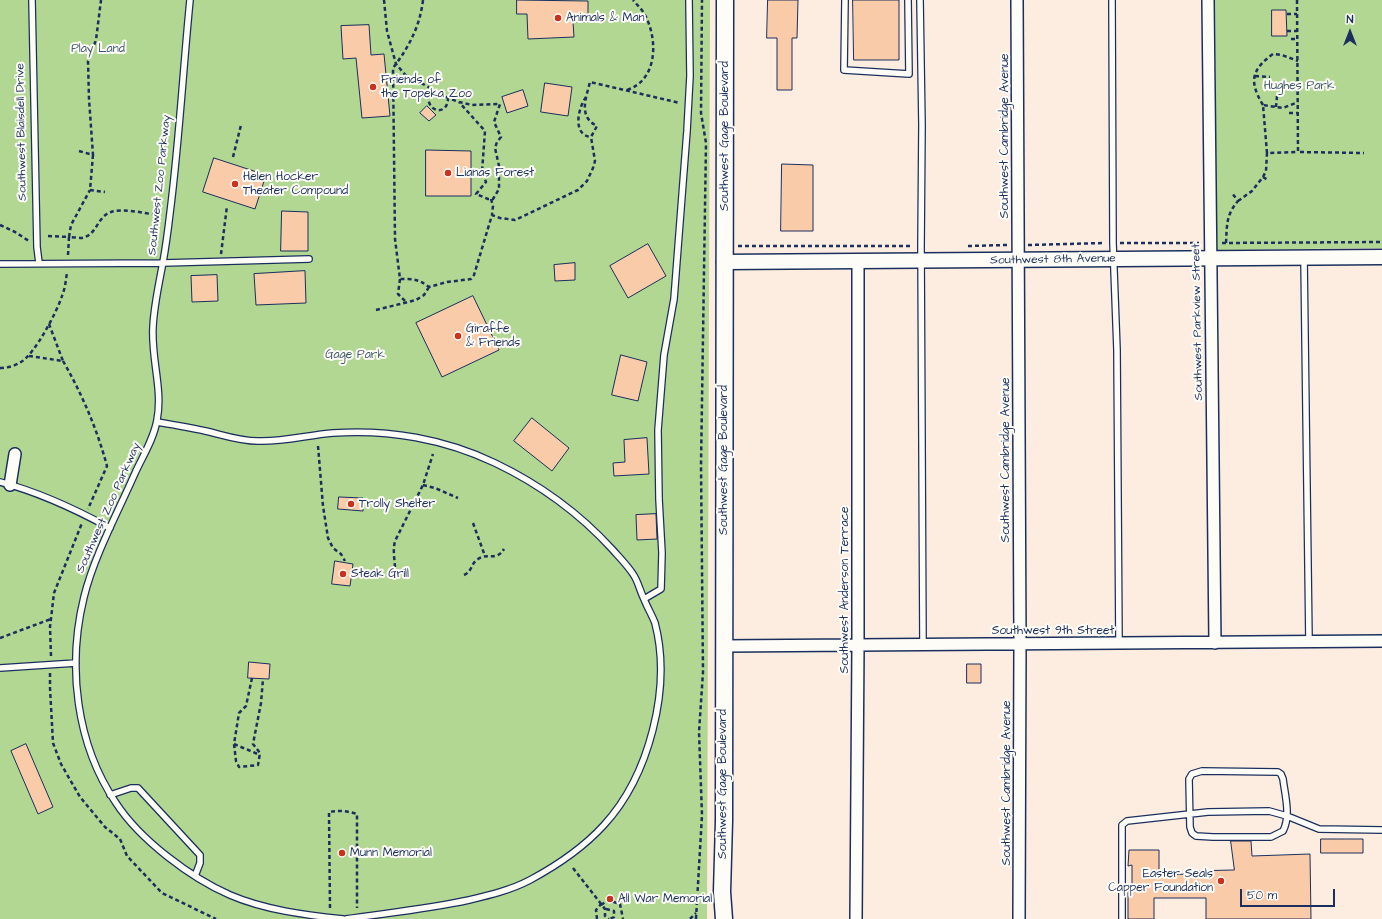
<!DOCTYPE html>
<html>
<head>
<meta charset="utf-8">
<style>
  body { margin:0 }
  #map { position:relative; width:1382px; height:919px; overflow:hidden; background:#fcede0; font-family:"Architects Daughter",sans-serif }
  canvas { display:block }
  .north { position:absolute; left:1330px; top:12px; width:40px; height:40px; -webkit-text-stroke:3px #fdfcf7; paint-order:stroke; rotate:0deg; font-size:11px; font-weight:700; line-height:16px; text-align:center; color:#1b2f5e }
  .north::after { content:''; display:block; margin:auto; width:14px; height:18px; background:#1b2f5e; clip-path:polygon(50% 0,100% 100%,50% 72%,0 100%) }
  .scale { position:absolute; left:1240px; top:889px; width:95px; height:18px; box-sizing:border-box; border:2px solid #1b2f5e; border-top:0; padding-left:5px; font-size:12px; line-height:14px; white-space:nowrap; color:#1b2f5e; -webkit-text-stroke:3px #fdfcf7; paint-order:stroke }
</style>
</head>
<body>
<div id="map">
<canvas width="1382" height="919"></canvas>
<div class="north">N</div>
<div class="scale">50 m</div>
</div>
<script>
const ctx = document.querySelector('canvas').getContext('2d');
ctx.lineJoin = 'round';
function fillPath(path, color) { ctx.fillStyle = color; ctx.fill(path, 'evenodd'); }
function stroke(path, color, width, dash) { ctx.strokeStyle = color; ctx.lineWidth = width; ctx.lineCap = dash ? 'butt' : 'round'; ctx.setLineDash(dash || []); ctx.stroke(path); }
function write(font, color, halo, rows, align = 'center') {
  ctx.font = font + ' "Architects Daughter",sans-serif'; ctx.lineWidth = 4; ctx.setLineDash([]); ctx.textBaseline = 'middle'; ctx.strokeStyle = halo; ctx.fillStyle = color; for (const [text, x, y, turn = 0] of rows) {
    ctx.save(); ctx.translate(x, y); ctx.rotate((+turn || 0) * Math.PI / 180); ctx.textAlign = isNaN(turn) ? turn : align; if (halo) ctx.strokeText(text, 0, 0); ctx.fillText(text, 0, 0); ctx.restore();
  }
}
const green = new Path2D(`
  M0,0H710L707,919H0Z
  M1215,0H1382V248L1217,250Z`);
const building = new Path2D(`
  M517,0L588,1V22H573L574,37L528,39L527,14H517Z
  M768,0H798L797,38H792V90H777V38H767Z
  M853,0H899V60H854Z
  M1272,10H1286L1287,36H1272Z
  M369,25L371,55L384,54L390,116L362,118L356,58L343,59L341,26Z
  M545,83L572,87L568,116L541,112Z
  M523,90L528,106L507,113L502,97Z
  M427,106L436,115L429,121L420,113Z
  M426,150L471,151V196H426Z
  M214,158L266,175L255,209L203,192Z
  M782,164L813,165V231H781Z
  M282,211L308,212V251H281Z
  M648,244L666,276L628,298L610,266Z
  M575,263V280L555,281L554,265Z
  M305,271L306,303L256,305L254,274Z
  M217,275L218,301L192,302L191,276Z
  M473,296L499,350L442,377L416,323Z
  M621,355L647,362L638,401L612,395Z
  M532,418L569,448L552,471L514,441Z
  M647,438L649,474L614,476L613,463L625,462L624,440Z
  M339,497L363,498V511L338,509Z
  M656,514L657,539L637,540L636,515Z
  M335,561L353,564L350,586L332,584Z
  M249,662L270,664L269,679L248,678Z
  M967,664H981V683H967Z
  M26,744L53,807L38,814L11,751Z
  M1321,839H1363V853H1321Z
  M1231,841H1251L1252,856L1310,854L1311,919H1206V898H1154V919H1128V886H1132V865L1128,866L1129,850H1159V875L1189,874V871L1234,870Z`);
const path = new Path2D(`
  M384,0L387,31L396,64L408,78L423,84L448,98L459,102L472,105L500,104L494,122L501,137L497,142L495,148L499,166V189L493,199H488L476,194L486,182L482,172L485,131L459,102
  M423,0C420,26 409,47 393,68L395,239L400,279C414,279 418,279 429,287L447,282L471,279L474,275L492,215L500,218L515,220L578,190L587,181L593,168L595,161L591,137L597,126C578,117 586,98 590,82L680,103
  M1297,0L1298,152L1364,153
  M1287,14H1297
  M1287,31H1297
  M1291,39H1297
  M1255,76L1270,77
  M431,88C420,111 448,119 448,98
  M627,90C658,80 658,39 645,15C642,9 637,5 633,0
  M586,97C578,108 572,135 591,137
  M1263,105C1249,82 1251,70 1273,54L1282,55L1298,61
  M1276,107L1277,96
  M1289,113H1298
  M79,151L93,155L89,99L88,61L96,40L101,0
  M1267,153L1263,105L1283,108L1298,102
  M93,155L90,190L105,192
  M233,157L241,125
  M1263,177L1266,171L1267,153L1297,152
  M491,199L493,206L492,214
  M1238,201L1252,191L1263,177L1268,180
  M0,225L15,232L29,241
  M48,236L69,237L71,225L90,190
  M1120,243H1199
  M1222,243L1382,242
  M1226,243C1227,225 1226,215 1238,201L1232,193
  M1028,245L1105,243
  M738,246H913
  M968,246L1007,245
  M221,254L227,206
  M68,255L69,237C74,237 81,239 85,237C97,233 98,216 111,212C123,208 144,213 157,215
  M400,279L398,294L406,302
  M376,310L416,300L424,295L429,287
  M29,356L63,361L49,324
  M63,361C82,394 97,429 107,466L88,509
  M0,368C7,368 15,366 21,362C34,355 57,312 62,296C65,289 66,280 67,272
  M318,446L323,506L328,538L333,548L341,554L345,561
  M423,485L435,488L458,498
  M473,523L485,556
  M407,575L395,576C396,564 392,553 395,541L423,485L433,454
  M464,575C472,572 471,563 478,559C488,552 496,562 504,549
  M0,638L51,619
  M51,656L50,627L54,593L82,523
  M50,673V688L53,743L61,764L80,797L105,827L120,839L127,856L162,893L216,919
  M252,678L246,706L239,713L234,744L236,761L239,767L258,765L260,753L253,744L261,703L263,679
  M234,744L260,755
  M573,868L605,909V916L609,919
  M601,905L608,900L620,904L623,919
  M330,908L329,812C339,810 347,811 357,814V908
  M606,909L614,911V917L610,919
  M597,919L596,910L601,904
  M690,919L696,913
  M696,919L702,815L699,732L703,672L701,465L706,143L701,113L702,0`);
const service = new Path2D(`
  M32,0L37,247L39,263
  M190,0C183,71 179,143 170,213C168,230 166,246 163,262C159,284 154,305 153,327C151,359 163,389 157,420C154,438 144,454 136,471C119,510 94,556 84,597C67,666 76,744 116,803C140,840 191,878 230,895C265,910 305,915 343,919
  M845,0L844,70L909,74L908,0
  M920,0L922,125L921,246L923,645
  M1112,0L1113,243L1117,350L1119,644
  M1304,258L1309,642
  M0,264L163,263L309,259
  M157,422C175,425 193,428 210,432C226,436 241,441 258,441C283,442 308,435 333,433C388,429 445,439 495,463C539,484 579,513 612,549C619,557 627,565 633,574C638,581 640,591 644,599C647,607 652,615 655,623C672,688 649,776 604,825C584,847 556,866 530,880C511,890 490,895 469,900C428,909 387,913 346,919
  M0,482C39,492 75,509 110,528
  M644,599L661,589L662,553L659,499L658,430L664,355L674,299L687,131L690,76L689,0
  M0,668L76,663
  M1202,771L1278,772L1281,774L1283,779C1285,795 1291,816 1283,831L1271,837H1213L1196,836L1192,833L1190,827L1189,779L1192,774Z
  M110,795L131,788H138L200,855V863L195,876
  M1122,919V825L1127,821L1208,812L1269,811L1287,816L1319,829L1382,830`);
const minor = new Path2D(`
  M1017,0L1020,643L1019,919
  M1208,0L1215,643
  M10,485L15,454
  M724,646L1382,641
  M856,919L858,646V262`);
const tertiary = new Path2D(`
  M724,262L1382,257`);
const secondary = new Path2D(`
  M724,919L722,892L724,821L725,0`);
const markers = [
  [558,18,4,"#c8321e"],
  [373,87,4,"#c8321e"],
  [448,173,4,"#c8321e"],
  [235,184,4,"#c8321e"],
  [458,336,4,"#c8321e"],
  [351,504,4,"#c8321e"],
  [343,574,4,"#c8321e"],
  [342,853,4,"#c8321e"],
  [1221,881,4,"#c8321e"],
  [610,899,4,"#c8321e"]
];
const poiNames = [
  ["Animals & Man",566,18],
  ["Friends of",381,80],
  ["the Topeka Zoo",381,94],
  ["Lianas Forest",456,173],
  ["Helen Hocker",243,177],
  ["Theater Compound",243,191],
  ["Giraffe",466,329],
  ["& Friends",466,343],
  ["Trolly Shelter",359,504],
  ["Steak Grill",351,574],
  ["Munn Memorial",350,853],
  ["Easter Seals",1213,874,"right"],
  ["Capper Foundation",1213,888,"right"],
  ["All War Memorial",618,899]
];
const parkNames = [
  ["Play Land",98,49],
  ["Hughes Park",1299,86],
  ["Gage Park",355,355]
];
const streetNames = [
  ["Southwest Blaisdell Drive",22,132,-91],
  ["Southwest Gage Boulevard",725,136,-90],
  ["Southwest Cambridge Avenue",1005,136,-90],
  ["Southwest Zoo Parkway",160,185,-84],
  ["Southwest 8th Avenue",1053,260,-1],
  ["Southwest Parkview Street",1198,322,-91],
  ["Southwest Gage Boulevard",724,460,-90],
  ["Southwest Cambridge Avenue",1006,460,-90],
  ["Southwest Zoo Parkway",109,508,-66],
  ["Southwest Anderson Terrace",845,590,-90],
  ["Southwest 9th Street",1053,631],
  ["Southwest Cambridge Avenue",1007,783,-90],
  ["Southwest Gage Boulevard",723,784,-90]
];
fillPath(green, '#b1d792');
fillPath(building, '#facba9');
stroke(building, '#1b2f5e', 1);
stroke(service, '#1b2f5e', 8);
stroke(minor, '#1b2f5e', 14);
stroke(tertiary, '#1b2f5e', 17);
stroke(secondary, '#1b2f5e', 19);
stroke(path, '#1b2f5e', 2.5, [4, 3]);
stroke(service, '#fdfcf7', 5.5);
stroke(minor, '#fdfcf7', 11);
stroke(tertiary, '#fdfcf7', 14);
stroke(secondary, '#fdfcf7', 16);
for (const [x, y, r, color] of markers) { const dot = new Path2D(); dot.arc(x, y, r, 0, 2 * Math.PI); ctx.fillStyle = color; ctx.fill(dot); stroke(dot, '#fdfcf7', 1.5); }
write('12px', '#1b2f5e', '#fdfcf7', poiNames, 'left');
write('12px', '#40596b', '#fdfcf7', parkNames);
write('12px', '#1b2f5e', '#fdfcf7', streetNames);
</script>
</body>
</html>
